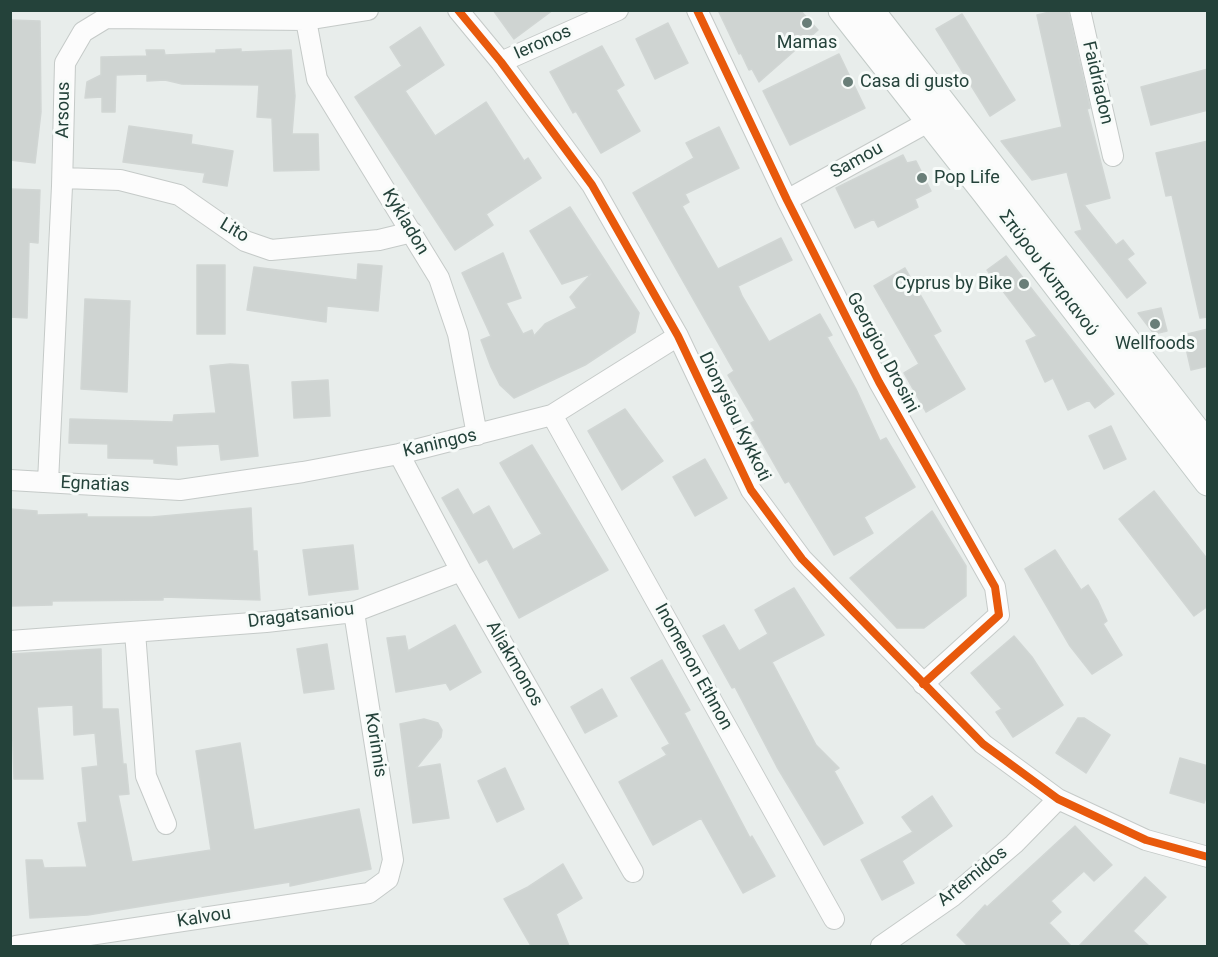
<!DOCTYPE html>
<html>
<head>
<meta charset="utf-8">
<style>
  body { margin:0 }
  #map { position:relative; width:1218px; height:957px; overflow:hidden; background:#e8edeb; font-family:Roboto,sans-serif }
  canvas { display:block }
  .frame { position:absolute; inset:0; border:12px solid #24423a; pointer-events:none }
</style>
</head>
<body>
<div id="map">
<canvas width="1218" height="957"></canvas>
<div class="frame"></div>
</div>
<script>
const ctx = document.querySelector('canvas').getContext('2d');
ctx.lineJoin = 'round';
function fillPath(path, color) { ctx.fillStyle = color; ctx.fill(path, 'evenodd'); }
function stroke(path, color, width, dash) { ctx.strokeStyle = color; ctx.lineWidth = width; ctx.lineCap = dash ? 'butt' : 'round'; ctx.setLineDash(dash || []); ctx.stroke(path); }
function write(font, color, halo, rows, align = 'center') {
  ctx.font = font + ' Roboto,sans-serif'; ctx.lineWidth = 6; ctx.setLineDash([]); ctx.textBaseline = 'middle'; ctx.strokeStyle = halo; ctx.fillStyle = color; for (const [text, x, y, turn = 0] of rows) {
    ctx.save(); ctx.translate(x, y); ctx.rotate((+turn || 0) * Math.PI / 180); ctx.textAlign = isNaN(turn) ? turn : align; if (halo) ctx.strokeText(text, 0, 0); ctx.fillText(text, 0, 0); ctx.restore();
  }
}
const building = new Path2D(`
  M493,10H553L514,39Z
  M718,10H800L818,30L759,82L752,69L749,70L741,53L739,54Z
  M1058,10H1068L1090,108L1087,109L1110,198L1084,205L1116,245L1123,240L1134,254L1127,259L1146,283L1127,298L1075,232L1082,230L1067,172L1032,180L1001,141L1062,127L1037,15Z
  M962,14L1015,100L990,116L936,29Z
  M10,20L40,21L41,112L35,163L10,160Z
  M668,23L688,63L655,79L636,39Z
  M420,27L444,65L405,91L435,136L486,102L524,161L528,158L541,178L486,214L493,225L455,250L355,97L402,66L390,47Z
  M602,46L624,85L616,90L640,131L601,153L576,111L573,113L550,72Z
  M241,49V52L291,50L295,96L292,134H318L319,170L274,171L272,118L257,117L259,85L182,84L165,80L147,81V74L116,75L115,112H102V97L85,98L87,82L101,75V57L147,56L146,50H164L165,55L216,53V50Z
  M839,54L865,108L790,145L763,91Z
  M1208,69V110L1151,125L1141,87Z
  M129,126L192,135L191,144L233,151L227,186L203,182L205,173L123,162Z
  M719,127L739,168L685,194L689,202L682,206L718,269L781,238L792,260L738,286L742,296L769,342L820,314L832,335L827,337L856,389L880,441L886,438L915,487L864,517L873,533L834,555L789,481L785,483L751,423L755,421L728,375L734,371L633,193L694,158L686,143Z
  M1208,141V317L1200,318L1172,195L1166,196L1156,153Z
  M903,155L907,163L916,161L931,191L915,199L918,207L878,227L874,219L855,228L836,188Z
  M10,189L40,190L38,243L29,242L27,318L10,317Z
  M570,207L639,313L635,332L585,365L514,398L500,385L491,367L481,340L491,336L462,273L503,253L521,298L506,303L523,334L532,330L534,336L545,324L577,308L570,297L591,274L562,284L530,231Z
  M1006,256L1114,394L1095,408L1089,400L1068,410L1053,378L1045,382L1026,341L1037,336L987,270Z
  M358,264L382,266L378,311L327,306L326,322L247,310L254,267L357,280Z
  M197,265H225V334H197Z
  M905,268L941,331L933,335L965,389L926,412L904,373L919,364L874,286Z
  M85,299L130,301L127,392L81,389Z
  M1161,308L1167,331L1154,334L1138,313Z
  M1208,329V366L1191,370L1183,335Z
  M230,364L248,365L258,456L221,460L219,444L176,446L177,465L154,463V459L108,458V444L69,443L70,419L173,422L174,415L216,413L210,366Z
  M328,380L330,416L294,418L292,382Z
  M625,409L663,461L622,490L588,431Z
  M1111,426L1126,459L1104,469L1089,436Z
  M532,445L608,570L519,618L487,559L479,563L442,498L458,489L473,515L489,506L513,550L542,534L500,463Z
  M705,459L727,498L695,516L673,477Z
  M1154,491L1208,560V606L1194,616L1119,519Z
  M251,508L253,551H257L260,600L163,597V600L52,601V605L10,606V509L37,511V515L87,514V517H152Z
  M932,511L966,566V596L924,628H897L850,578Z
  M353,545L358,589L309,595L303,550Z
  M1055,550L1081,590L1088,585L1098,601L1107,621L1103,624L1122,655L1092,674L1070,646L1025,569Z
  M794,588L824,635L772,662L816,745L839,768L834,771L863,823L824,845L777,767L735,687L732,688L703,636L724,625L739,651L768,634L755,610Z
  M455,625L481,672L450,690L446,683L396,692L387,638L405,636L408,651Z
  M1014,636L1032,657L1063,705L1013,737L996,712L1002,709L971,673Z
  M327,644L334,689L304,693L297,649Z
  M101,649L102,709H118L123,764H126L129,794L118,795L132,862L211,850L196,751L240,743L254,830L359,809L371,869L290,886V882L88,915L30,918L26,860H42L44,868L87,867L78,823L87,822L82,768L98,766L95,733L74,735L73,705L37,707L43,779H14L10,654Z
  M662,660L690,710L684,713L750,838L752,836L775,876L743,893L701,818L653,845L619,782L667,755L662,748L670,744L631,678Z
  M602,689L617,716L585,733L571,707Z
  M1078,718H1084L1110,735L1086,773L1056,753Z
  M424,719L438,723L442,730L441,737L416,768L440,764L449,818L413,823L400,724Z
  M1180,758L1208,766V792L1204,803L1170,793Z
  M505,768L524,809L497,822L478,781Z
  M932,796L952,826L902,861L914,883L882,900L861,860L913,832L902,817Z
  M1075,826L1112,865L1094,881L1084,871L1051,901L1061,912L1049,923L1071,946H968L957,935L985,905L987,907Z
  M563,864L582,898L556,914L569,946H531L504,899L528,887Z
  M1145,877L1166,897L1133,931L1149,946H1079Z`);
const minor = new Path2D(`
  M458,10L501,62L592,185L678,336L751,490L802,559L983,744L1058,799L1146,840L1208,857
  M697,10L787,200L879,382L995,587L999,615L923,684
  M1080,10L1113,156
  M306,20L317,79L439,278L458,334L477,435
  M501,62L618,10
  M63,178L120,180L179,195L245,241L271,250L379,240L412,232
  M787,200L928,122
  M552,415L834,919
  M399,454L461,571L633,872
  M10,480L180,490L303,472L399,454L552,415L678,336
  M48,482L62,186L65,63L83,32L106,18L306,20L368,10
  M135,632L146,776L166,824
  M10,641L266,622L354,612L461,571
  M16,946L369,893L388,879L393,860L354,612
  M881,946L953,896L1014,844L1058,799`);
const secondary = new Path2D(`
  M842,10L986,193L1208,482
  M870,10L1208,446`);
const cycleway = new Path2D(`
  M458,10L501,62L592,185L678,336L751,490L802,559L983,744L1058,799L1146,840L1208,857
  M697,10L787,200L879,382L995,587L999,615L923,684`);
const markers = [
  [807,23,6,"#697e78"],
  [848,82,6,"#697e78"],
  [922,178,6,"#697e78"],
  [1024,284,6,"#697e78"],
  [1155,324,6,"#697e78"]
];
const streetNames = [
  ["Ieronos",543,43,-24],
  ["Faidriadon",1097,83,77],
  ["Arsous",64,110,-89],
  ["Samou",857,161,-29],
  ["Kykladon",405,222,59],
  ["Lito",234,231,31],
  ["Σπύρου Κυπριανού",1048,274,53],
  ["Georgiou Drosini",882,353,62],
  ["Dionysiou Kykkoti",734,417,64],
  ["Kaningos",440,444,-13],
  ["Egnatias",95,485,3],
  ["Dragatsaniou",301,616,-7],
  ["Aliakmonos",514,664,60],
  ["Inomenon Ethnon",693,667,61],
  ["Korinnis",375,745,81],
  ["Artemidos",973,877,-39],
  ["Kalvou",204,918,-9]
];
const poiNames = [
  ["Mamas",807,43],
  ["Casa di gusto",860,82,"left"],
  ["Pop Life",934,178,"left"],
  ["Cyprus by Bike",1012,284,"right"],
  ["Wellfoods",1155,344]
];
fillPath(building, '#cfd4d2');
stroke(building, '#d1d6d4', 1.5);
stroke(minor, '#c5cac8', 22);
stroke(secondary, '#c3cbc8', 29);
stroke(minor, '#fcfcfc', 20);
stroke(secondary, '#fcfcfc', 27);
stroke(cycleway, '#e8590c', 8);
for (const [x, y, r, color] of markers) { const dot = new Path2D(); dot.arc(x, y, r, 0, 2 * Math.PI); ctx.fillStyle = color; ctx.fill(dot); stroke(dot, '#f7fbf9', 2); }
write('18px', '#24423a', '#f7fbf9', streetNames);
write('18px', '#24423a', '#f7fbf9', poiNames);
</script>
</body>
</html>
